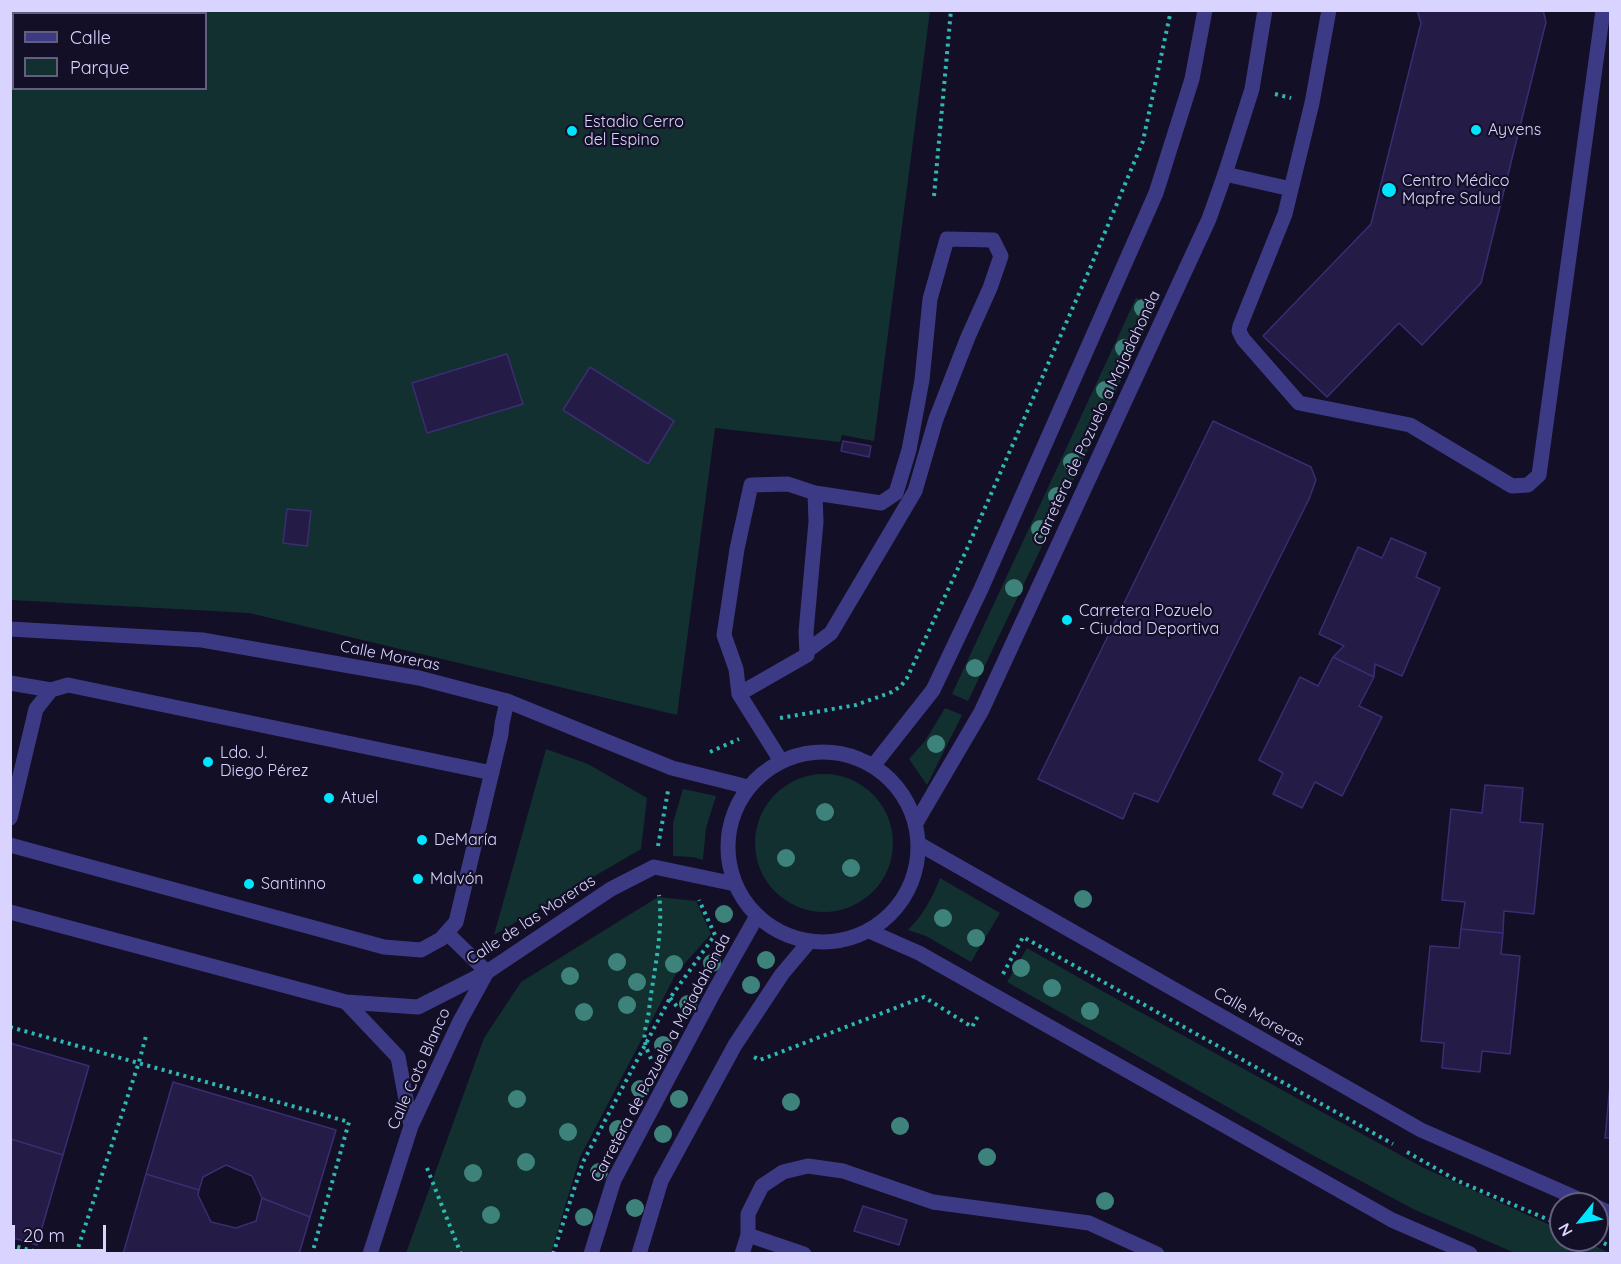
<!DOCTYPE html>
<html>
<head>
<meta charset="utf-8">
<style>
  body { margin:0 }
  #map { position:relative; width:1621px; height:1264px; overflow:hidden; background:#130f26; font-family:Quicksand,sans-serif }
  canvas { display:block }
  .frame { position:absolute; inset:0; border:12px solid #d9d4ff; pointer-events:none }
  .legend { position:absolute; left:12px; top:12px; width:195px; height:78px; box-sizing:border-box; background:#130f26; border:2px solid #625e7d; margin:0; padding:8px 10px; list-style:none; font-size:18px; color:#d9d4ff }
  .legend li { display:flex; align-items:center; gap:12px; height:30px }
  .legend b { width:30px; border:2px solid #625e7d }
  .north { position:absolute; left:1549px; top:1192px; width:60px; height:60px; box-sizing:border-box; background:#130f26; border:2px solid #625e7d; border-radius:50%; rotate:240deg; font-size:16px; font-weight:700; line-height:24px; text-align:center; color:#d9d4ff }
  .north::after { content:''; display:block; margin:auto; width:21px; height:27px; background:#00e5ff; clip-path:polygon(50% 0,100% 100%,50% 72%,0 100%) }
  .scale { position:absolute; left:12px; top:1225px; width:94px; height:27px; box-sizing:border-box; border:3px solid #d9d4ff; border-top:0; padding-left:8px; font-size:18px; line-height:21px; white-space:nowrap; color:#d9d4ff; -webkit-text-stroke:4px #130f26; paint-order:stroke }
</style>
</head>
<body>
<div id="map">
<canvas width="1621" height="1264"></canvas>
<div class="frame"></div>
<ul class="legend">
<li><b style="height:8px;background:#3d3a85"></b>Calle</li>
<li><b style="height:16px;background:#12302f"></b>Parque</li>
</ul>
<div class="north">N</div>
<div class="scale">20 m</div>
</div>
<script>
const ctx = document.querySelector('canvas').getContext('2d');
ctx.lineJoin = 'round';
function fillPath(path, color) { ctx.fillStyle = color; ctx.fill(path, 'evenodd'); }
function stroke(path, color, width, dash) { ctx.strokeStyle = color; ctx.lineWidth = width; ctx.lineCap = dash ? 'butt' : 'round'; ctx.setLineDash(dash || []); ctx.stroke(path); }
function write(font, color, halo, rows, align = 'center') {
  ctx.font = font + ' Quicksand,sans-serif'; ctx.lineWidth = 4.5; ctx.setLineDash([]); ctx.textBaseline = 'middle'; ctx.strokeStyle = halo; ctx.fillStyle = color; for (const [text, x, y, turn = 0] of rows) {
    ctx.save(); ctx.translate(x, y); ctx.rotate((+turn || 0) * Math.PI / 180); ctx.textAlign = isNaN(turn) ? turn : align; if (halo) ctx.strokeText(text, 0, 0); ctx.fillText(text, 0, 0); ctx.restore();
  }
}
const green = new Path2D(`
  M10,11H930L874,441L842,435L840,442L715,428L677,715L249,613L11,600ZM14,14H206V88H14Z
  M1136,298L1157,305L968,701L952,694Z
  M945,708L962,715L927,785L909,759L925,741Z
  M546,749L588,764L647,798L641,849L494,935Z
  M755 843a69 69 0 1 1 138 0a69 69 0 1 1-138 0Z
  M683,789L716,796L706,828L703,860L693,857L673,856V823Z
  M940,878L1000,913L971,962L926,936L908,930C923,915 932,899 940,878Z
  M658,897L696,901L711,934L677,972L580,1157L551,1253H406L484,1038L521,982Z
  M1027,948L1104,992L1424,1168L1561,1230V1240H1582L1610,1253H1515L1413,1209L1305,1151L1007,982Z`);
const building = new Path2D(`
  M1417,10H1543L1546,22L1481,283L1422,345L1399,323L1327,397L1263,336L1371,224L1421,23Z
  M507,354L523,404L427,433L412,383Z
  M590,367L674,421L648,464L563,410Z
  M1213,421L1311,467L1316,480L1309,499L1158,802L1134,793L1123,819L1038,779Z
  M843,441L871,446L869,457L841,451Z
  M287,509L311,511L307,546L283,543Z
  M1391,538L1426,553L1416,577L1440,588L1402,676L1375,664L1374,677L1333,657L1344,646L1319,634L1358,547L1382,558Z
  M1333,657L1374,677L1359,706L1382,717L1342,796L1315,782L1302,808L1273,794L1283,773L1259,760L1300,677L1318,686Z
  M1485,785L1523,788L1520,822L1543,824L1534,914L1504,911L1503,933L1461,929L1465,902L1442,900L1451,809L1482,813Z
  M1461,929L1503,933L1501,954L1520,956L1510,1054L1482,1051L1480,1072L1442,1068L1444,1043L1421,1041L1430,946L1459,948Z
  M10,1043L89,1066L63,1155L11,1139Z
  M173,1082L336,1130L310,1217L262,1198L252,1176L226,1165L203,1177L199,1190L146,1174Z
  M1610,1085V1138H1605Z
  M11,1139L63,1155L37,1245L10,1237Z
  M146,1174L199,1190L198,1195L211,1222L236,1228L256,1221L262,1198L310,1217L299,1254H123Z
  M863,1206L907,1220L899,1245L854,1231Z`);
const path = new Path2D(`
  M1275,94L1291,98
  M934,196L951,10
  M780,718L856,705L892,692L901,686L907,678L966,551L1088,273L1143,141L1171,10
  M710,752L739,739
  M658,846L668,791
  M1003,974L1023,937L1393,1144
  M670,998L679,1009
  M10,1027L349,1122L312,1254
  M754,1057L760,1060L924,997L972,1027L979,1014
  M651,1059C649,1054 646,1048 645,1042C643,1031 648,1021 649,1010C653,975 664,930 659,895
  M1407,1152L1458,1181L1561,1225
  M427,1168L461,1254
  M1597,1240L1610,1246
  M10,1245L46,1254
  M76,1254L139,1062L146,1036
  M553,1254L583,1162L670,998L715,935L699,900`);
const service = new Path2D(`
  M1329,10L1312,103L1285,214L1240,326L1239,331L1243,339L1299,403L1410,425L1512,486L1528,485L1539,475L1603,10
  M1225,174L1291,189
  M807,651L831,633L915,491L936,419L968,337L990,288L1001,256L993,240L947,239L930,299L922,380L909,450L896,493L881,503L815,493
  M10,683L51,690
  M739,694L807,655L806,632L816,522L815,493L788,484L751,485L737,549L724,635L736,669L739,694L781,761
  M10,818L36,709L51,690L68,685L492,773
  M10,845L384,947L421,950L441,939L456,922L501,734L502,724L507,701
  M447,933L487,972
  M748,1235V1214L762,1186L783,1172L808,1166L843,1171L933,1202L1089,1223L1157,1254
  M742,1254L748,1235L804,1254`);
const minor = new Path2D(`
  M10,629L202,640L419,678L507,701L672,768L748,787
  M919,844L1421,1130L1590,1204
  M10,912L346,1002L418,1007L487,972L611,889L654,867L735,884
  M869,931L919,953L1392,1220L1470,1254
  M346,1002L398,1057L411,1126
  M1597,1207L1610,1213
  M370,1254L411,1126L460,1021L487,972
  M591,1254L614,1180L714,992L757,916
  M639,1254L661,1181L735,1045L782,974L809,942`);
const tertiary = new Path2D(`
  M728 847a95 95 0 1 1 190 0a95 95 0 1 1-190 0Z
  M873,766L933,690L981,589L1156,193L1192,79L1205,10
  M916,823L981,712L1209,219L1225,174L1252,89L1265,10`);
const trees = [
  [1143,308],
  [1124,348],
  [1105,390],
  [1072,462],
  [1057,496],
  [1040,529],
  [1014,588],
  [975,668],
  [936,744],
  [825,812],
  [786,858],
  [851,868],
  [1083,899],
  [724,914],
  [943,918],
  [976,938],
  [766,960],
  [617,962],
  [712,963],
  [674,964],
  [1021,968],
  [570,976],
  [637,982],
  [751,985],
  [1052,988],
  [688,1004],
  [627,1005],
  [1090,1011],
  [584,1012],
  [663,1045],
  [640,1089],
  [517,1099],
  [679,1099],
  [791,1102],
  [900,1126],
  [618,1129],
  [568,1132],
  [663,1134],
  [987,1157],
  [526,1162],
  [599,1172],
  [473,1173],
  [1105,1201],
  [635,1208],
  [491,1215],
  [584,1217]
];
const markers = [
  [1476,130,6,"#00e5ff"],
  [572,131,6,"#00e5ff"],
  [1389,190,8,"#00e5ff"],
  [1067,620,6,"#00e5ff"],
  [208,762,6,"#00e5ff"],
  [329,798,6,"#00e5ff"],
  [422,840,6,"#00e5ff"],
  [418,879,6,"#00e5ff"],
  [249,884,6,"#00e5ff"]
];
const poiNames = [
  ["Estadio Cerro",584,122],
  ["del Espino",584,140],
  ["Ayvens",1488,130],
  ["Centro Médico",1402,181],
  ["Mapfre Salud",1402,199],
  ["Carretera Pozuelo",1079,611],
  ["- Ciudad Deportiva",1079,629],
  ["Ldo. J.",220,753],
  ["Diego Pérez",220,771],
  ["Atuel",341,798],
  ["DeMaría",434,840],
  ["Malvón",430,879],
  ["Santinno",261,884]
];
const streetNames = [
  ["Carretera de Pozuelo a Majadahonda",1097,418,-65],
  ["Calle Moreras",390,656,11],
  ["Calle de las Moreras",531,920,-33],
  ["Calle Moreras",1259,1017,30],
  ["Carretera de Pozuelo a Majadahonda",661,1058,-62],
  ["Calle Coto Blanco",419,1069,-66]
];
fillPath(green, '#12302f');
fillPath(building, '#241b47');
stroke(building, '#3b2d73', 1.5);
stroke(path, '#2fb8b0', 4, [3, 4.5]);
stroke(service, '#3d3a85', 15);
stroke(minor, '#3d3a85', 15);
stroke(tertiary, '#3d3a85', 15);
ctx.fillStyle = '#3d827b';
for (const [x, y] of trees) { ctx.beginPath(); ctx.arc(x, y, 9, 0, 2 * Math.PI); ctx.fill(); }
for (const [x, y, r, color] of markers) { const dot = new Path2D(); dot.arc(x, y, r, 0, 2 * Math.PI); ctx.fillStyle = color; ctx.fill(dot); stroke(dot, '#130f26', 2); }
write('16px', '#d9d4ff', '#130f26', poiNames, 'left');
write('16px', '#d9d4ff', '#130f26', streetNames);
</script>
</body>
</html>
